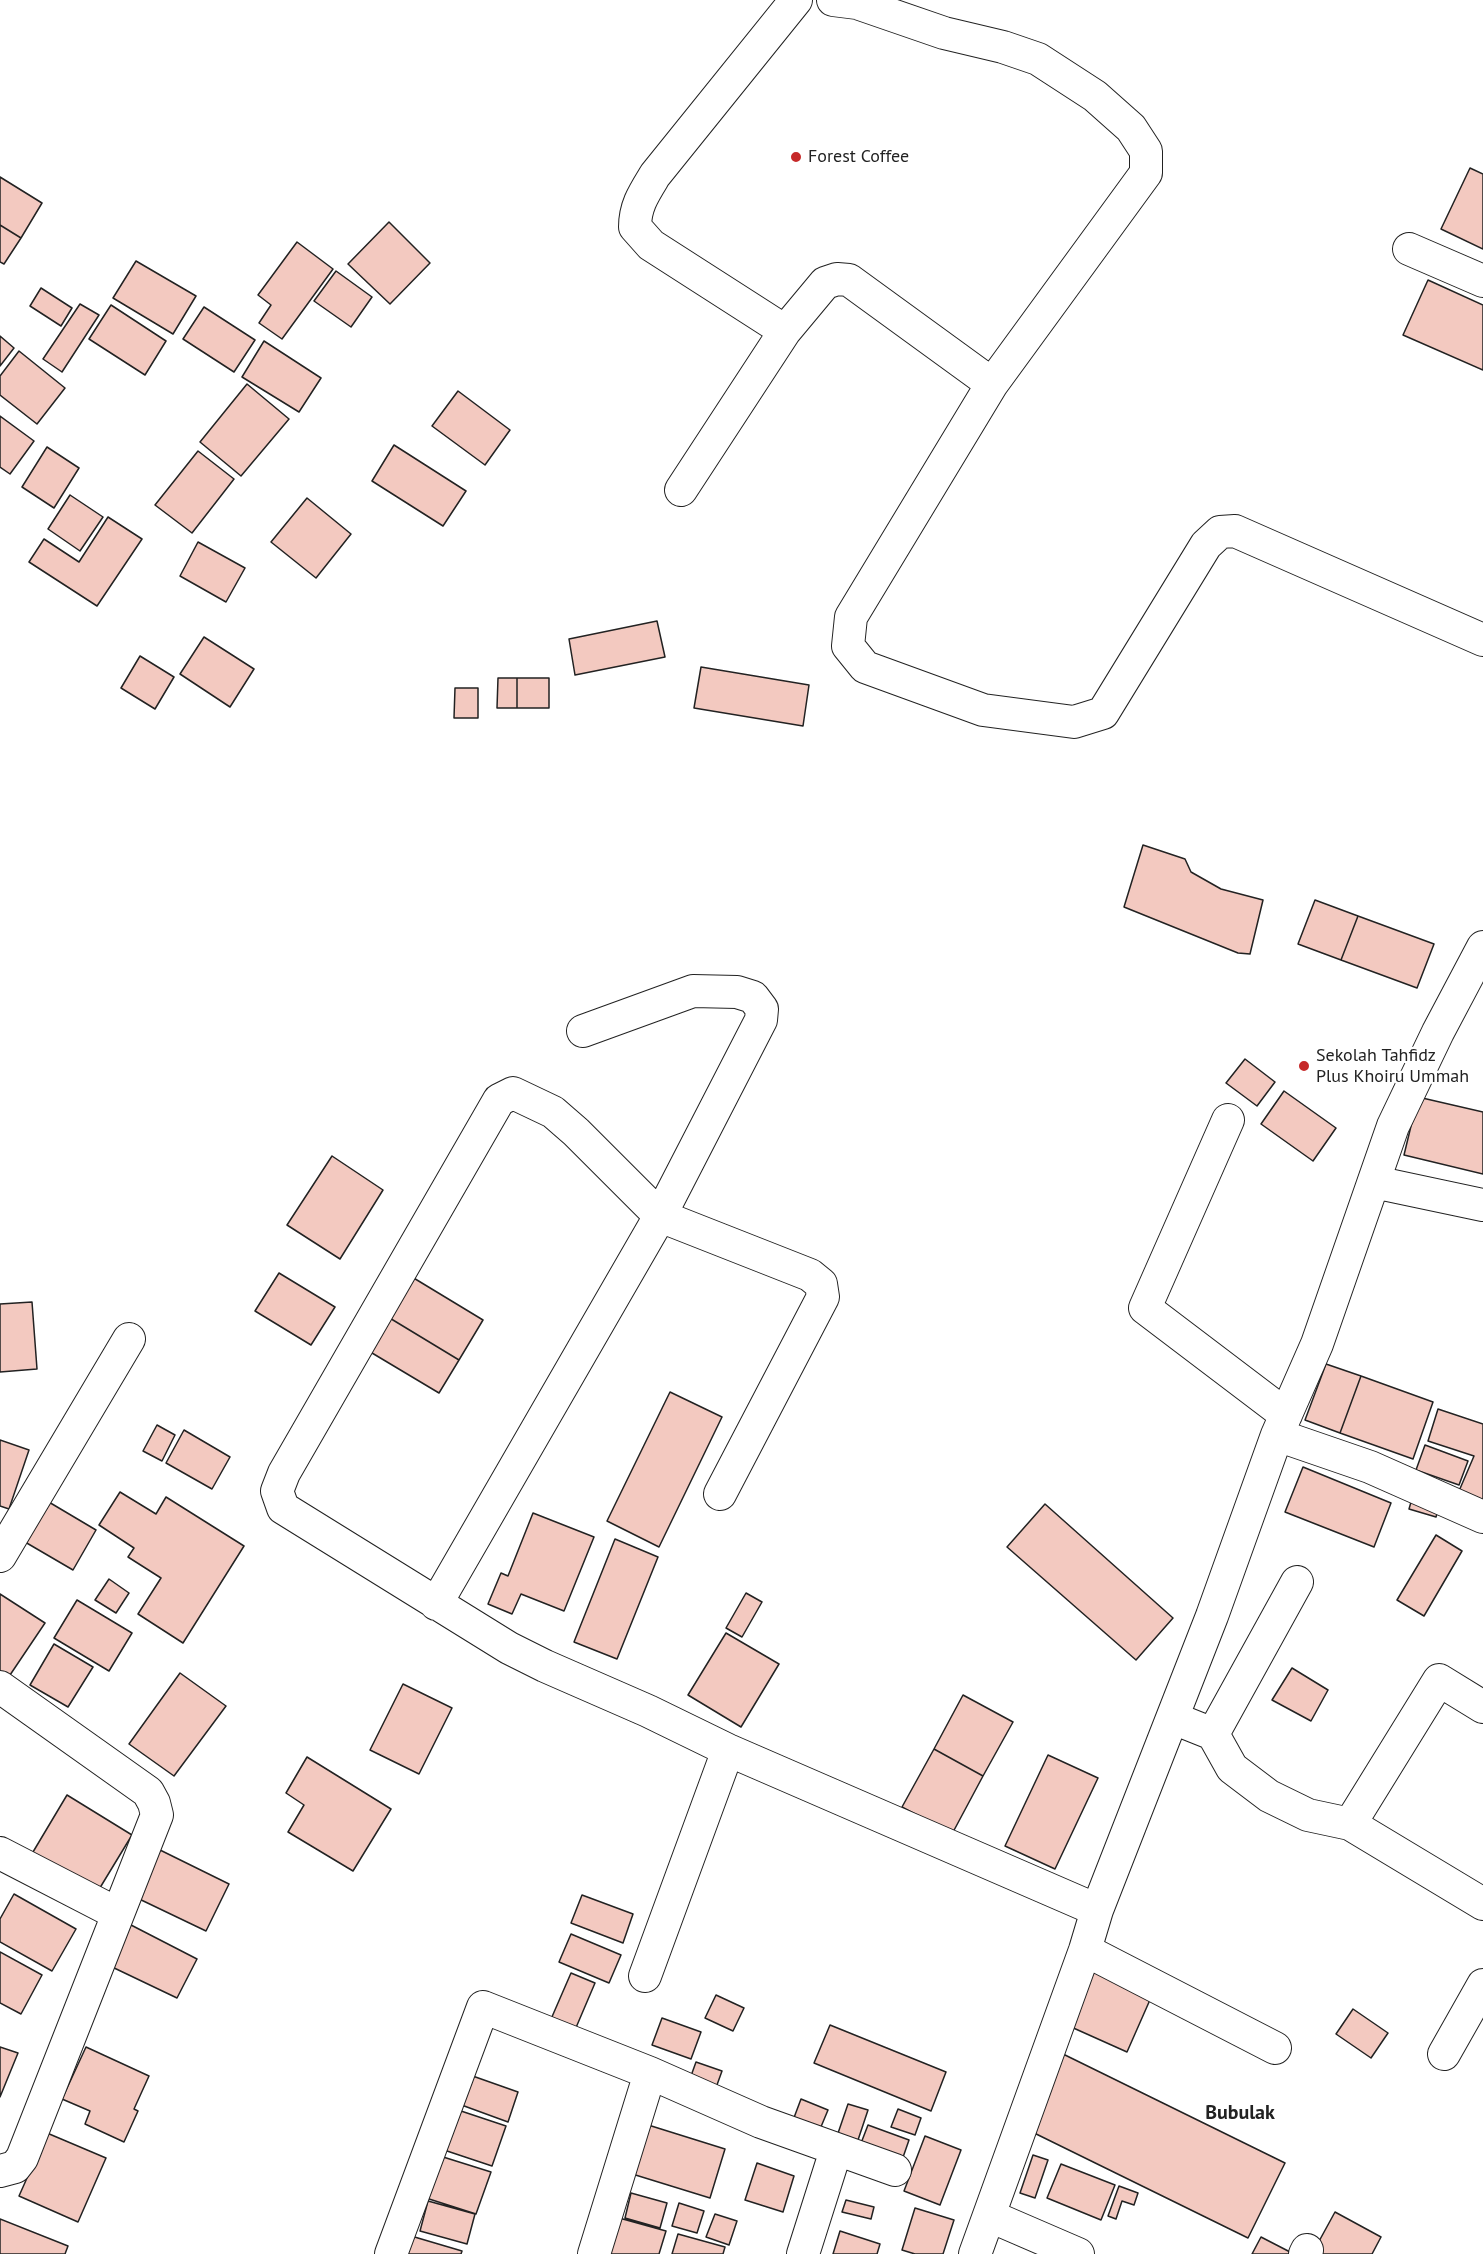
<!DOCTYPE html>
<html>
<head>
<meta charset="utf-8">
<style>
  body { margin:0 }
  canvas { display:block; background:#fff }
</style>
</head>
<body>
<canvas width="1483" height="2254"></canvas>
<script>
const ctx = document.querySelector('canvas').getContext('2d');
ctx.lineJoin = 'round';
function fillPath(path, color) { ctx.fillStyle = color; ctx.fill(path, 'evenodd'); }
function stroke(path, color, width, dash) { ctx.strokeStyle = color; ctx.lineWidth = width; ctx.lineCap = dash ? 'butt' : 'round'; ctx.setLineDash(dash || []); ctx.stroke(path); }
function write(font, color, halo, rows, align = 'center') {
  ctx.font = font + ' "PT Sans",sans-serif'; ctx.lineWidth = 4.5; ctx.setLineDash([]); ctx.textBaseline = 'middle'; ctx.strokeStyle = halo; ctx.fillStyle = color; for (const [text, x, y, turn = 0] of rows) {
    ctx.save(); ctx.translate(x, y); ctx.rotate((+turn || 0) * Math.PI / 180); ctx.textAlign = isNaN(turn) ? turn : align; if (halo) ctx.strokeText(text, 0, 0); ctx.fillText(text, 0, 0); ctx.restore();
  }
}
const building = new Path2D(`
  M1470,168L1483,174V249L1441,229Z
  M0,177L42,203L21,238L0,225Z
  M389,222L430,263L390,304L348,264Z
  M0,225L21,238L4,264L0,262Z
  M297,242L333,269L282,339L259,323L271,305L258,295Z
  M136,261L196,296L173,334L113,298Z
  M336,271L372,297L351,327L314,301Z
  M1428,280L1483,305V370L1403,335Z
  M41,288L72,308L61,326L30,306Z
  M80,304L99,315L62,372L43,359Z
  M111,305L166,341L145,375L89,339Z
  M204,307L255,340L234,372L183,339Z
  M0,336L14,348L0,366Z
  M264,341L321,378L299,412L242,377Z
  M19,351L65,388L37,424L0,395V376Z
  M247,384L289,419L241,476L200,442Z
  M458,391L510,430L485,465L432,426Z
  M0,416L34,441L10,474L0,467Z
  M394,445L466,491L443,526L372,481Z
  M47,447L79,468L54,508L22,487Z
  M198,451L234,479L192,533L155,505Z
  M70,495L103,517L80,551L48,529Z
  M307,498L351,534L316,578L271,542Z
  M108,517L142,539L97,606L29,562L44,539L79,562Z
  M198,542L245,568L226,602L180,576Z
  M657,621L665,657L575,675L569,639Z
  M204,637L254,669L230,707L180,674Z
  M140,656L174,677L155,709L121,688Z
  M701,667L809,685L803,726L694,708Z
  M498,678H517V708H497Z
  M517,678H549V708H517Z
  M455,688H478V718H454Z
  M1143,845L1185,859L1191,872L1221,889L1263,900L1250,954L1238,953L1124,907Z
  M1315,900L1358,916L1341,960L1298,944Z
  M1358,916L1434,944L1417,988L1341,960Z
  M1245,1059L1275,1082L1257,1106L1226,1083Z
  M1284,1091L1336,1128L1313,1161L1261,1124Z
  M1418,1097L1483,1112V1174L1404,1155Z
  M332,1156L383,1190L340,1259L287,1225Z
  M279,1273L335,1307L311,1345L255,1311Z
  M412,1277L483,1320L459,1360L388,1317Z
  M32,1302L37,1369L0,1372V1304Z
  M388,1317L459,1360L439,1393L367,1350Z
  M1326,1364L1361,1376L1340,1433L1305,1420Z
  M1361,1376L1433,1402L1413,1459L1340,1433Z
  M670,1392L722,1417L659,1547L607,1521Z
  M1438,1409L1483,1424V1509L1456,1498L1474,1456L1428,1441Z
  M157,1425L175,1435L162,1461L143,1451Z
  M184,1430L230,1457L212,1489L166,1463Z
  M0,1440L29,1450L9,1509L0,1506Z
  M1425,1445L1468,1461L1459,1485L1416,1470Z
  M1303,1467L1391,1503L1374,1547L1285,1512Z
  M120,1492L156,1514L166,1497L244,1546L183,1643L138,1614L161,1578L128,1557L134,1548L99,1525Z
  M37,1495L96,1530L73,1570L13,1535Z
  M1413,1495L1440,1503L1436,1517L1409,1509Z
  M1045,1504L1173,1618L1136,1660L1007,1547Z
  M533,1513L594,1537L564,1611L521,1594L512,1614L488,1604L501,1573L508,1576Z
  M1436,1535L1462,1551L1424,1616L1397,1600Z
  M615,1539L658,1557L617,1659L574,1642Z
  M109,1579L129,1593L116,1613L95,1600Z
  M746,1593L762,1602L742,1637L726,1628Z
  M0,1594L45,1623L8,1678L0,1673Z
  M77,1600L132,1633L109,1671L54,1638Z
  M726,1633L779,1664L741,1727L688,1695Z
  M54,1644L93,1667L68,1707L30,1685Z
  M1292,1668L1328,1690L1311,1721L1272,1700Z
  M180,1673L226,1706L174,1776L129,1744Z
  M403,1684L452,1708L419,1774L370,1750Z
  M963,1695L1013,1722L983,1776L934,1749Z
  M934,1749L983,1776L952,1834L902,1807Z
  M1048,1755L1098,1778L1055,1869L1005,1846Z
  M307,1757L391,1809L353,1871L288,1832L304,1805L286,1793Z
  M67,1795L132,1835L95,1896L30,1857Z
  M158,1849L229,1884L206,1931L135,1897Z
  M14,1894L76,1929L52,1971L0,1942V1919Z
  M582,1895L633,1914L623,1943L571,1923Z
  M131,1925L197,1959L177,1998L110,1966Z
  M571,1934L621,1955L609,1983L559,1962Z
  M0,1952L42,1975L21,2014L0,2003Z
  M1086,1964L1153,1993L1127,2052L1060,2022Z
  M571,1973L595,1983L572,2037L548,2026Z
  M716,1995L744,2008L733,2031L705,2018Z
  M1353,2009L1388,2033L1371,2058L1336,2034Z
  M662,2018L701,2032L691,2059L652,2045Z
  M830,2025L946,2072L931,2111L814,2063Z
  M0,2047L18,2053L0,2097Z
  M86,2047L149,2076L134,2109L138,2111L124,2142L85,2124L90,2111L62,2099Z
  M1063,2054L1285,2163L1248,2238L1026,2129Z
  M696,2062L722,2071L713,2096L687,2087Z
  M467,2074L518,2092L508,2122L456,2103Z
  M801,2099L828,2110L818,2134L792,2123Z
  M848,2104L868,2110L856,2146L836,2139Z
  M455,2109L506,2126L492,2166L441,2149Z
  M898,2109L921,2118L915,2135L891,2127Z
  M645,2124L725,2149L710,2198L629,2173Z
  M868,2125L909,2140L900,2166L858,2151Z
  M47,2133L106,2158L78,2222L19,2196Z
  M925,2136L961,2150L940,2205L904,2191Z
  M1033,2155L1048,2160L1035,2198L1020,2193Z
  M440,2156L491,2172L476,2214L426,2198Z
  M757,2163L794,2176L783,2212L745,2200Z
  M1061,2164L1115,2185L1101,2220L1047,2198Z
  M1119,2186L1138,2193L1134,2205L1122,2201L1116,2219L1108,2216Z
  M631,2193L667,2203L660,2228L625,2218Z
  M846,2200L874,2207L871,2219L842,2212Z
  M428,2201L475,2214L467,2244L420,2231Z
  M679,2203L704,2211L697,2233L672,2226Z
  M915,2208L954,2220L943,2254H915L902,2250Z
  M1335,2212L1381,2237L1372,2254H1312Z
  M715,2214L737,2221L729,2245L706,2237Z
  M612,2216L666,2231L659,2254H601Z
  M0,2219L68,2246L65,2254H0Z
  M840,2231L880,2244L877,2254H833Z
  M401,2233L462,2251L461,2254H395Z
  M678,2234L725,2247L723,2254H672Z
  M1261,2237L1292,2253V2254H1252Z`);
const minor = new Path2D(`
  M1409,249L1483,281
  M785,331L825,283L837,279L849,280L992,384L1146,173V151L1131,128L1095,96L1038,59L1003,47L944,33L857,3L833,0
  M992,384L851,617L848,646L865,667L983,710L1074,722L1103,713L1206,545L1220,532L1235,531L1483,640
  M681,490L785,331L651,245L635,227C635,206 644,193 655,175L796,0
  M1228,1120L1145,1308L1286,1415
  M1374,1182L1483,1205
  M1277,1435L1370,1467L1483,1517
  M720,1494L823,1297L821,1284L810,1275L660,1216L576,1132L553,1112L513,1093L499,1100L284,1473L277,1491L283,1508L509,1648L545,1666L648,1711L728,1750L1097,1910
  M0,1556L129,1339
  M436,1604L660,1216L761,1020L762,1009L753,997L737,992L693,991L583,1031
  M0,1687L148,1792L154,1803L157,1815L22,2158L15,2167L0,2171
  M1173,1718L1213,1734L1232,1768L1269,1796L1308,1815L1350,1824L1483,1904
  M1213,1734L1297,1582
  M1350,1824L1439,1680L1483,1707
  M0,1853L118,1914
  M1085,1950L1275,2048
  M645,1976L728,1750
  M1444,2054L1483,1985
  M990,2216L1078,2254
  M391,2254L483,2007L650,2073L761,2122L895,2170
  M594,2254L650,2073
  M803,2254L836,2150
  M975,2254L1085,1950L1097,1910L1212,1616L1277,1435L1317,1344L1393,1126L1438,1032L1483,947
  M1305,2254L1307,2250`);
const markers = [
  [796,157,6,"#c62828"],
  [1304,1066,6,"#c62828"]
];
const poiNames = [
  ["Forest Coffee",808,157],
  ["Sekolah Tahfidz",1316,1056],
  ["Plus Khoiru Ummah",1316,1077]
];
const neighbourhoodNames = [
  ["Bubulak",1240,2113]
];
fillPath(building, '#f3c9c0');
stroke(building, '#222', 1.5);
stroke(minor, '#222', 34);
stroke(minor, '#fff', 32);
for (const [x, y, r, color] of markers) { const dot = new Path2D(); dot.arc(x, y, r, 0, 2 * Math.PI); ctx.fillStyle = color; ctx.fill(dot); stroke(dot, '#fff', 2); }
write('18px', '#222', '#fff', poiNames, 'left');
write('bold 20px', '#222', '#fff', neighbourhoodNames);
</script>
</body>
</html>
